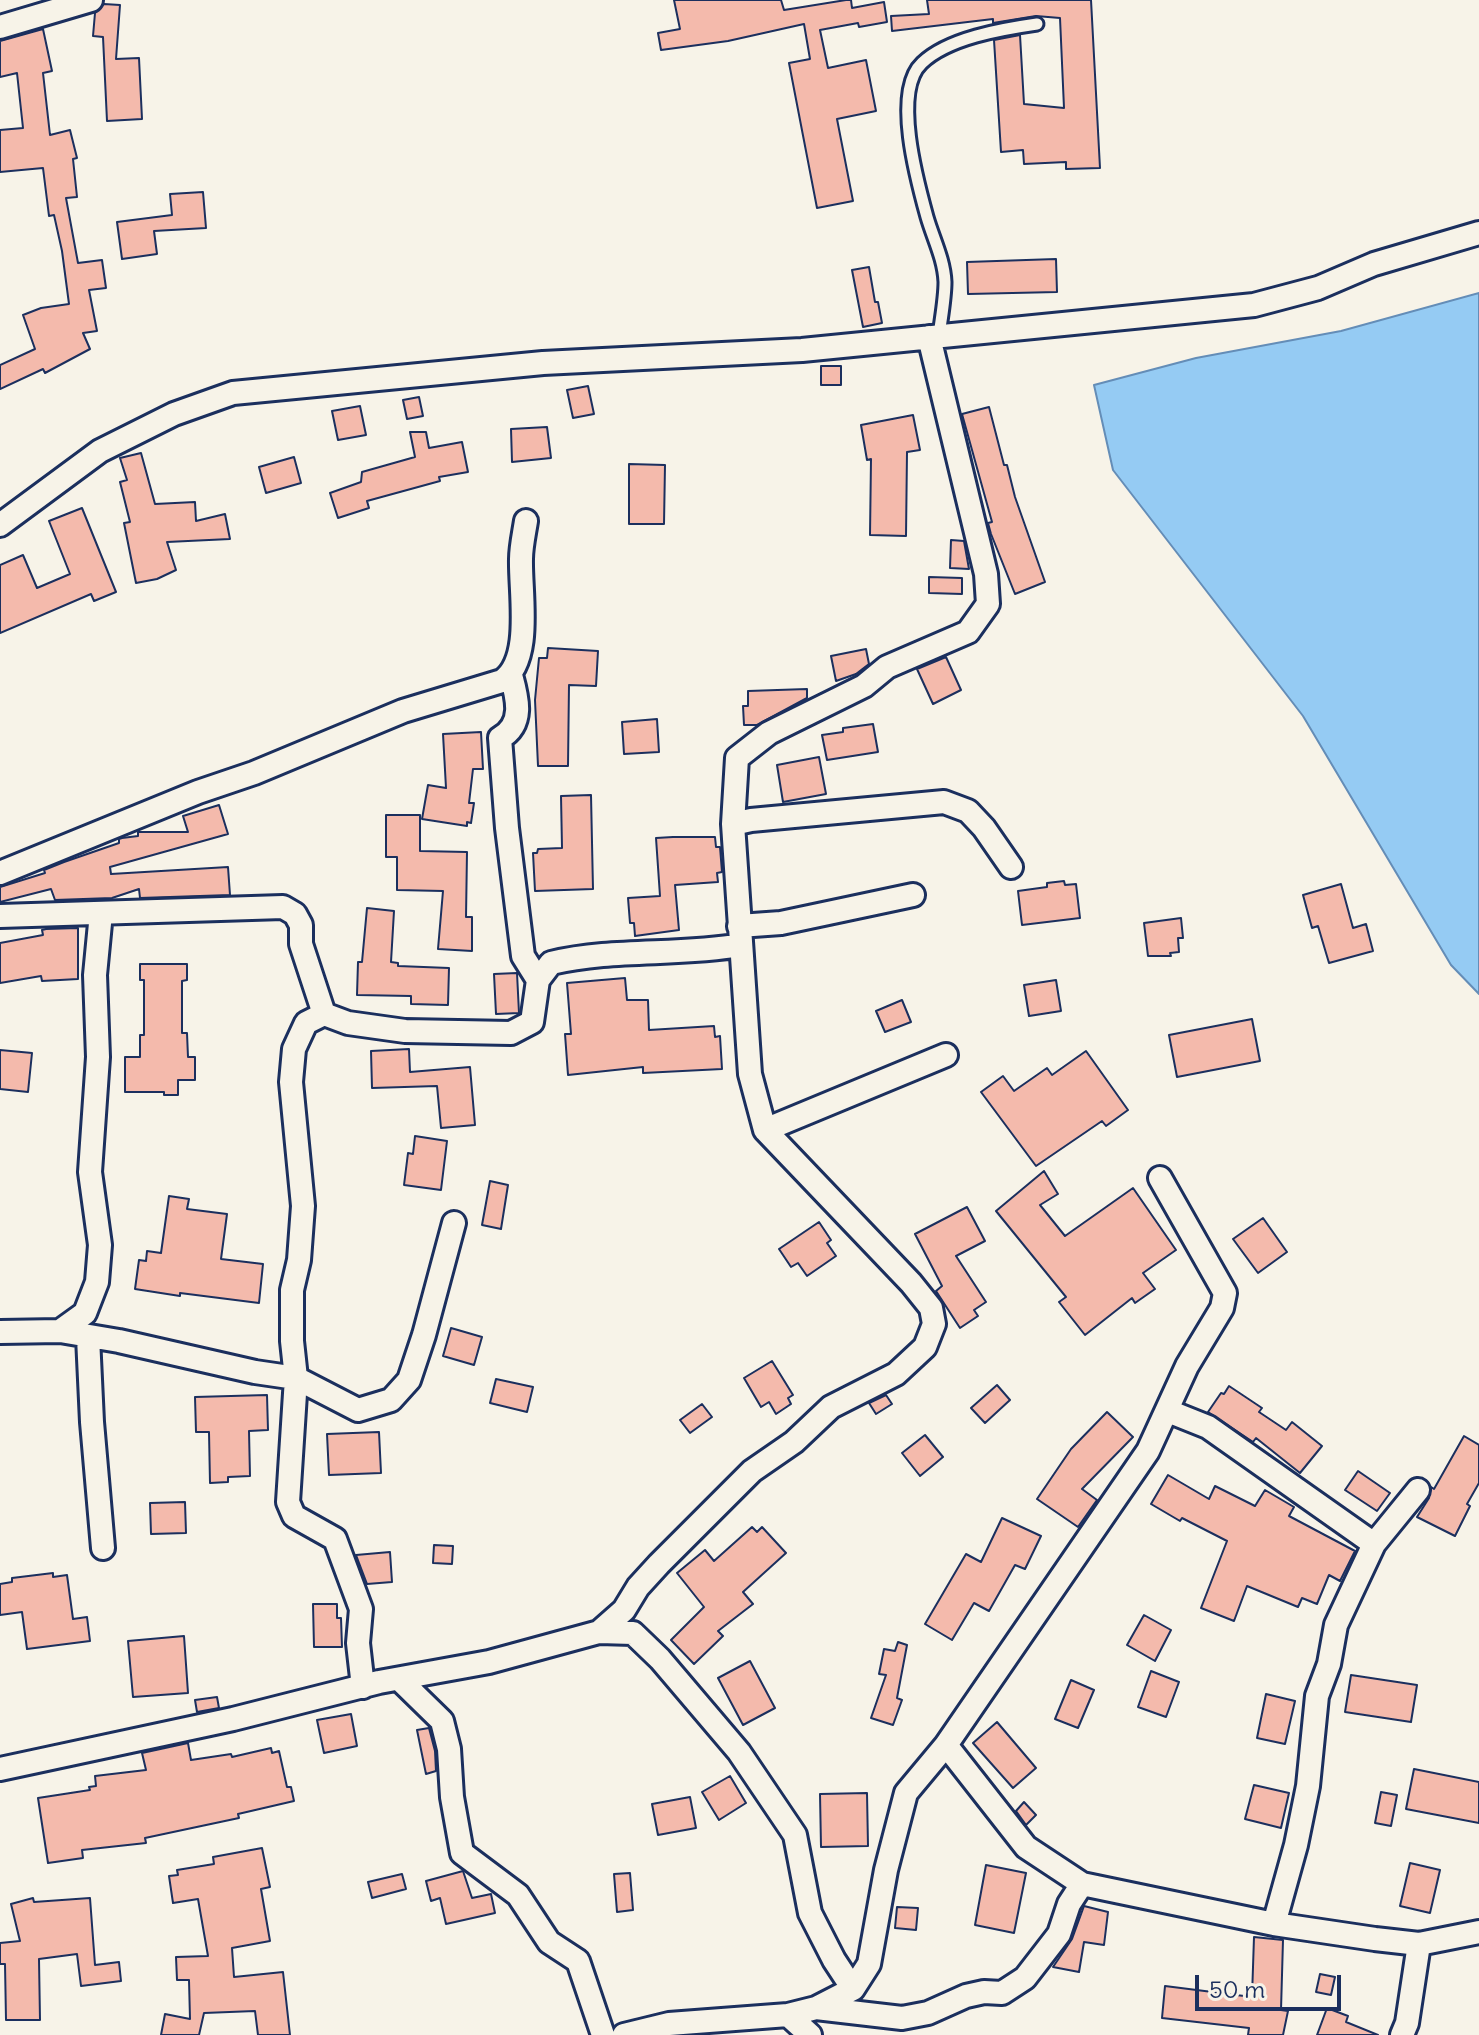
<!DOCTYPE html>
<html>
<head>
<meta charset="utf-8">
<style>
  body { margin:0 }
  #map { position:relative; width:1479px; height:2035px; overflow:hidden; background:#f7f3e8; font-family:Delius,sans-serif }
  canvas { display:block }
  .scale { position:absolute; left:1195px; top:1975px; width:146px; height:36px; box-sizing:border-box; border:4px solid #1b2f5e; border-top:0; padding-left:10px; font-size:24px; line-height:28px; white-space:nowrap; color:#1b2f5e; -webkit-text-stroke:6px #f7f3e8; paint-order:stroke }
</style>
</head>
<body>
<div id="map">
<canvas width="1479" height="2035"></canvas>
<div class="scale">50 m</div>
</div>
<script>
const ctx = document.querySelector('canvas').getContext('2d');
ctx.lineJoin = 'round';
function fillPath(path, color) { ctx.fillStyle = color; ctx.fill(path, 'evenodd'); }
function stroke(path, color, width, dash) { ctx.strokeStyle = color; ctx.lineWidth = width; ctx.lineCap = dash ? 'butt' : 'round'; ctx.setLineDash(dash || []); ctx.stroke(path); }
const water = new Path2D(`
  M1479,293V994L1451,965L1303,716L1113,470L1094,385L1196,358L1341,331Z`);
const building = new Path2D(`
  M674,0H781L784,10L846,0H851L852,8L884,2L887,22L859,27L858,23L820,30L828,68L866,60L876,111L837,119L853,201L817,208L789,63L810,59L804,24L728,41L661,50L658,33L680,29Z
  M927,0H1091L1100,168L1066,169V162L1024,164L1023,150L1001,152L994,40L1020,35L1024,104L1064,108L1060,18L1036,16L993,23V19L892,31L891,16L929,14Z
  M104,4L120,5L116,59L139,58L142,119L107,121L103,37L93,36L95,13Z
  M43,29L52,71L43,73L50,135L70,130L77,158L73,159L77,197L66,198L78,263L102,260L106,288L89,290L97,331L83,333L90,349L45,373L43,369L0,389V365L35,349L23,315L41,308L69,304L62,251L54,215L49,216L43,168L0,172V130L23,128L17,73L0,77V41Z
  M203,192L206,228L154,231L157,254L122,259L117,222L172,215L170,194Z
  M1056,259L1057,292L968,294L967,262Z
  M869,267L875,302H878L882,323L863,327L852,270Z
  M821,366H841V385H821Z
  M588,386L594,414L573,418L567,390Z
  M419,397L423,416L407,419L403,400Z
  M360,406L366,435L338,440L332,411Z
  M989,407L1004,465H1007L1015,497L1045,582L1015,594L991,534L988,523L992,522L962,414Z
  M913,415L920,450L907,452L906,536L870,535L871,459L867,460L861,425Z
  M547,427L551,458L512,462L511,429Z
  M410,432H426L429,448L462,442L468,472L439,477L440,481L367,501L369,508L338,518L330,493L361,482L362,472L415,457Z
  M141,453L155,504L195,502L196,521L225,514L230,539L167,542L176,570L157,579L136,583L124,523L130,522L120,482L127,480L120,458Z
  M294,457L301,483L266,493L259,467Z
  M629,464L665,465L664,524H629Z
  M82,508L116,592L94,601L91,594L0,633V565L23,555L37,588L70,574L49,521Z
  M951,540L964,541L969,569L950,568Z
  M929,577L962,578V594L929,593Z
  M548,648L598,651L596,686L569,685L568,766H538L535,700L539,658H547Z
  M866,649L869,664L856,674L836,681L831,656Z
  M946,657L961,690L933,704L917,669Z
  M807,689V698L757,725H744L743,706H748V691Z
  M657,719L659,752L624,754L622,722Z
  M873,724L878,752L827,760L822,735L843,732V728Z
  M481,732L483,769H473L469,803H474L471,823L467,822V826L422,819L428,785L446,788L443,734Z
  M819,757L826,794L783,802L777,765Z
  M591,795L593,889L535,891L533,853H537L538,849L562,848L561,796Z
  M219,805L228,834L110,867L111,874L228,867L230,895L140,898L139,889L112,898L55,900L51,889L0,902V887L45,873L44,870L64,862L119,843V839L122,838L138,836V832H188L183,816Z
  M386,815H420V851L467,852L466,917H472V951L438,949L443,891L397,890V857H386Z
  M673,837H715L716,847H720L722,872L717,873L718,882L675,885L679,930L635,936L634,923H630L628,898L660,896L656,838Z
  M1064,881L1065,885L1076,884L1080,918L1022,925L1018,891L1047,887V883Z
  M1341,884L1353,928L1366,924L1373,951L1329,963L1318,926L1312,928L1303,895Z
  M367,908L394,911L391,962L398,963V966L449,968L448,1005L411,1004V996L357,995L358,962H362Z
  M1181,918L1183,938H1178L1179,952L1170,953L1171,956H1148L1144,923Z
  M78,928V979L42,981L41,976L0,983V943L43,935L42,930L46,929Z
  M140,964H187V980L182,981V1033H187L188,1057H195V1080H178V1095H164V1092H125V1057H140V1035H144V980H140Z
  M517,973L519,1013L496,1014L494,974Z
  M625,978L627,1000H648L649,1030L714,1026L715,1037L720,1036L722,1069L643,1073V1067L568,1075L565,1034H571L567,983Z
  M1056,980L1061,1011L1029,1016L1024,985Z
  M902,1000L911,1022L885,1032L876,1011Z
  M1252,1019L1260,1061L1177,1077L1169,1035Z
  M409,1049L410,1072L470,1067L475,1125L441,1128L437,1086L372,1088L371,1051Z
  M0,1050L32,1053L28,1092L0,1089Z
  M1086,1051L1128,1110L1106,1126L1102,1121L1036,1166L981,1092L1003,1076L1014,1091L1047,1068L1052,1075Z
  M415,1136L447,1141L441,1190L404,1185L408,1153L413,1154Z
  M1044,1171L1058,1194L1040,1205L1065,1236L1133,1188L1176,1250L1143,1273L1155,1289L1135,1303L1132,1298L1085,1335L1059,1302L1066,1297L996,1211Z
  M490,1181L508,1185L501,1229L482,1225Z
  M169,1196L189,1199L187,1209L227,1214L221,1259L263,1264L259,1303L180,1293V1296L135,1289L139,1260L146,1261L147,1251L161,1253Z
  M967,1207L985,1241L956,1256L986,1302L974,1310L978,1316L960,1328L936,1291L942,1286L915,1234Z
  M1263,1218L1287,1252L1258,1273L1233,1239Z
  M819,1222L831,1240L827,1243L836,1256L807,1276L798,1263L791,1267L779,1249Z
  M451,1328L482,1337L474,1365L443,1356Z
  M772,1361L793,1395L788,1398L791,1404L776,1414L769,1402L761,1407L744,1378Z
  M496,1379L533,1387L527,1412L490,1403Z
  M997,1385L1010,1400L985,1423L971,1408Z
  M1229,1386L1262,1408L1259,1412L1286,1430L1292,1422L1322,1446L1300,1473L1256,1438L1253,1442L1208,1412L1221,1393L1224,1394Z
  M267,1395L268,1430L249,1431L250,1476L228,1477V1482L210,1483L209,1432H196L195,1397Z
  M886,1395L892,1404L876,1414L869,1403Z
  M702,1404L712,1417L690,1433L680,1420Z
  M1107,1412L1133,1437L1082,1489L1097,1500L1078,1527L1037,1499L1071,1449Z
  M379,1432L381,1473L329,1475L327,1434Z
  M925,1435L943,1457L920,1476L902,1453Z
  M1464,1436L1479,1445V1483L1467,1504L1470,1506L1455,1536L1417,1517L1429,1498L1431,1487L1434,1489Z
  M1358,1471L1390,1493L1377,1511L1345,1490Z
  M1168,1475L1209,1499L1215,1486L1255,1506L1265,1490L1294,1507L1289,1516L1355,1551L1340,1581L1329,1575L1317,1604L1302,1598L1298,1607L1247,1586L1234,1621L1201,1608L1227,1541L1182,1518L1180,1521L1151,1504Z
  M185,1502L186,1533L151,1534L150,1503Z
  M1002,1518L1041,1536L1025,1569L1015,1565L989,1611L974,1603L952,1640L925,1624L966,1554L981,1562Z
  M752,1527L757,1532L762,1527L786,1553L743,1592L753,1604L718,1631L723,1636L694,1664L671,1640L704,1607L677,1573L705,1550L714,1561Z
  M434,1545L453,1546L452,1564L433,1563Z
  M390,1552L392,1582L367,1584L356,1555Z
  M53,1573V1577L67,1575L73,1619L87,1617L90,1641L27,1649L22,1612L0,1615V1584L12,1582V1578Z
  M313,1604H337V1618H341L342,1647H314Z
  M1144,1615L1171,1630L1155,1661L1127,1645Z
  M184,1636L188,1693L133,1697L128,1641Z
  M898,1642L907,1645L897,1698L902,1700L893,1725L871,1718L886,1675L879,1674L884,1649L895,1651Z
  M750,1661L775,1708L743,1725L718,1678Z
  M1151,1671L1179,1682L1166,1717L1138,1707Z
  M1351,1675L1417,1685L1411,1722L1345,1712Z
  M1071,1680L1094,1690L1078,1728L1055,1719Z
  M1266,1694L1295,1701L1285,1744L1257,1738Z
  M217,1697L219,1708L197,1712L195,1700Z
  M351,1714L357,1746L324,1753L317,1720Z
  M997,1722L1036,1768L1013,1788L973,1743Z
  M429,1728L435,1751L436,1771L426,1774L417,1730Z
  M188,1743L191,1760L231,1754L232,1757L271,1748L272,1753L279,1751L287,1787H291L294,1801L238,1814L239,1818L145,1838L146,1843L82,1850L83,1858L48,1863L38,1798L90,1790L89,1787L96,1786L95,1776L146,1770L142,1753Z
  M1414,1769L1479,1782V1823L1406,1809Z
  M730,1776L746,1803L719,1820L702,1792Z
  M1254,1785L1289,1793L1281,1828L1245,1819Z
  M1381,1792L1397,1795L1391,1826L1375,1823Z
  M867,1793L868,1846L821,1847L820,1794Z
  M690,1797L696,1828L658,1835L652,1804Z
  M1024,1802L1036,1815L1026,1825L1016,1811Z
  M262,1848L270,1887L261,1889L270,1941L232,1948L234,1977L283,1972L290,2035H258L255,2011L204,2013L199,2035H161L165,2014L190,2019L189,1980H177L176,1957L208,1956L198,1899L173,1903L169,1876L178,1875L177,1870L214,1864L213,1857Z
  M1410,1863L1440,1870L1430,1913L1400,1906Z
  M986,1865L1026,1873L1014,1933L975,1925Z
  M463,1871L472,1898L491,1894L495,1913L446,1924L440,1898L431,1901L426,1881Z
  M630,1873L633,1910L617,1912L614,1874Z
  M402,1874L406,1889L372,1898L368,1882Z
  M33,1898L34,1902L90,1898L95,1965L119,1962L121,1981L81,1986L77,1954L39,1959L40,2020H6L5,1964H0V1943L20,1941L11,1904Z
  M1084,1906L1108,1912L1104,1945L1084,1942L1079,1972L1053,1967L1072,1939Z
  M897,1907L918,1908L916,1930L895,1928Z
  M1254,1937L1283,1940L1281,2010L1288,2011L1283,2035H1248L1249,2028L1162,2018L1165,1986L1252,1997Z
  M1320,1974L1335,1977L1331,1995L1316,1992Z
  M1327,2008L1348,2016L1346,2022L1378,2035H1317Z`);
const service = new Path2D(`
  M939,336C941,319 945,299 945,282C944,259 933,238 927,217C917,181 892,91 922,63C948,38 1002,29 1037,24`);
const minor = new Path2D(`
  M0,27L91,0
  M0,525L100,451L174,414L233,393L543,363L802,350L1254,305L1318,288L1374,264L1479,233
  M511,675C517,697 525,724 500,738L507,828L523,956L538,980
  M733,824L737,758L769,733L864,686L887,667L968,632L988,604L986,574L929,337
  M0,873L198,792L254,773L403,711L502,681C533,660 520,593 521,559C521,547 524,534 526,521
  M0,916L283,907L295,914L301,925V944L324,1014L348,1023L405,1031L511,1033L532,1022L538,980L551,963C613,948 678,956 741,945
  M739,926L781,923L913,895
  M324,1014L306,1023L294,1049L291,1082L303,1206L299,1260L292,1290V1341L296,1378L288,1502L294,1516L335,1539L361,1609L358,1643L363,1687
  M765,1130L946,1055
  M60,1331L85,1313L97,1282L100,1245L90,1172L98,1057L95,975L101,913
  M0,1332L60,1331L119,1341L255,1372L296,1378L358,1410L391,1400L409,1380L424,1335L454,1223
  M88,1337L92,1422L103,1548
  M1168,1411L1208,1427L1374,1544
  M599,1632L624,1610L638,1587L659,1564L752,1471L794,1442L831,1407L896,1374L925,1347L934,1324L931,1308L911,1283L765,1130L750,1074L733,824L751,820L944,802L968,811L984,828L1011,867
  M399,1679L442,1721L449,1749L452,1797L462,1853L518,1895L549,1942L578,1961L603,2035
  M946,1745L1026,1847L1082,1884L1274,1924L1375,1939L1419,1944L1479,1932
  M0,1769L233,1719L379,1682L489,1662L599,1632L633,1633L660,1659L739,1752L795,1835L810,1913L834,1960L853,1989
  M1274,1924L1296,1845L1308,1786L1317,1696L1329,1664L1336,1625L1374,1544L1418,1490
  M816,2008L902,2018L928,2013L966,1996L984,1992L1002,1993L1025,1978L1059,1934L1069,1904L1082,1884
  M788,2015L810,2035
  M624,2035L669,2024L788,2015L816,2008L853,1989L869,1964L886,1870L906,1793L946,1745L1148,1451L1187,1366L1222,1308L1225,1293L1160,1178
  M1402,2035L1407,2023L1419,1944`);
fillPath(water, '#95cbf3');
stroke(water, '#648db7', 2);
fillPath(building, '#f4baac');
stroke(building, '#1b2f5e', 2);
stroke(service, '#1b2f5e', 17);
stroke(minor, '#1b2f5e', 28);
stroke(service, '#f7f3e8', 11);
stroke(minor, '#f7f3e8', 22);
</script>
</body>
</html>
